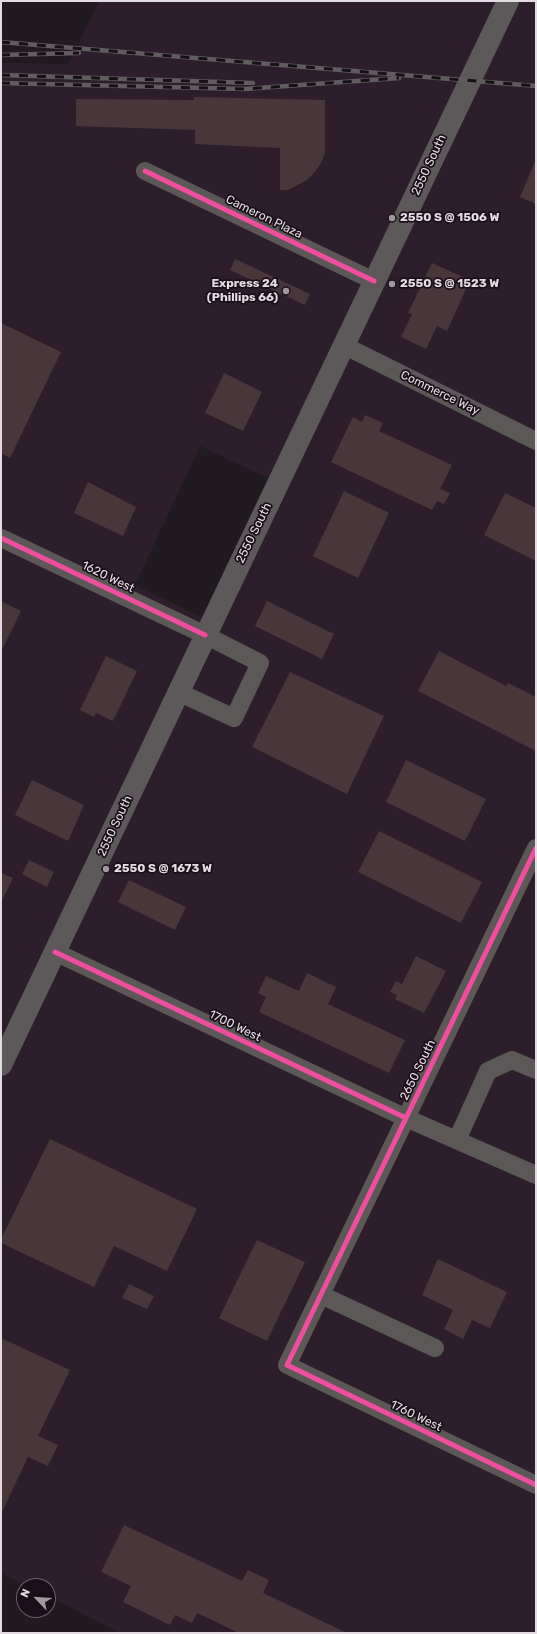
<!DOCTYPE html>
<html>
<head>
<meta charset="utf-8">
<style>
  body { margin:0 }
  #map { position:relative; width:537px; height:1634px; overflow:hidden; background:#211b21; font-family:Rubik,sans-serif }
  canvas { display:block }
  .frame { position:absolute; inset:0; border:2px solid #e4dce3; pointer-events:none }
  .north { position:absolute; left:16px; top:1578px; width:40px; height:40px; box-sizing:border-box; background:#1a0f19; border:1px solid #6b616a; border-radius:50%; rotate:295deg; font-size:11px; font-weight:700; line-height:16px; text-align:center; color:#e4dce3 }
  .north::after { content:''; display:block; margin:auto; width:14px; height:18px; background:#a0989f; clip-path:polygon(50% 0,100% 100%,50% 72%,0 100%) }
</style>
</head>
<body>
<div id="map">
<canvas width="537" height="1634"></canvas>
<div class="frame"></div>
<div class="north">N</div>
</div>
<script>
const ctx = document.querySelector('canvas').getContext('2d');
ctx.lineJoin = 'round';
function fillPath(path, color) { ctx.fillStyle = color; ctx.fill(path, 'evenodd'); }
function stroke(path, color, width, dash) { ctx.strokeStyle = color; ctx.lineWidth = width; ctx.lineCap = dash ? 'butt' : 'round'; ctx.setLineDash(dash || []); ctx.stroke(path); }
function write(font, color, halo, rows, align = 'center') {
  ctx.font = font + ' Rubik,sans-serif'; ctx.lineWidth = 3.5; ctx.setLineDash([]); ctx.textBaseline = 'middle'; ctx.strokeStyle = halo; ctx.fillStyle = color; for (const [text, x, y, turn = 0] of rows) {
    ctx.save(); ctx.translate(x, y); ctx.rotate((+turn || 0) * Math.PI / 180); ctx.textAlign = isNaN(turn) ? turn : align; if (halo) ctx.strokeText(text, 0, 0); ctx.fillText(text, 0, 0); ctx.restore();
  }
}
const built = new Path2D(`
  M99,1H536V1633H120L48,1596V1586H27L1,1573V63L69,64ZM200,446L270,479L205,619L135,585Z`);
const building = new Path2D(`
  M194,97L325,100V153L321,163L315,172L307,180L288,190H280V148L195,144V130L76,126V99L194,100Z
  M536,159V204L520,197Z
  M235,259L310,294L305,305L230,270Z
  M432,263L470,280L447,331L437,326L426,349L401,337L412,314L408,313Z
  M1,323L61,352L10,458L1,453Z
  M224,373L262,392L243,431L205,413Z
  M365,415L383,423L379,431L452,465L440,489L450,493L444,504L437,501L432,510L331,462L353,417L362,422Z
  M88,482L136,507L123,536L74,513Z
  M344,491L389,513L358,578L313,556Z
  M505,493L536,508V561L484,535Z
  M1,601L21,611L1,652Z
  M267,601L334,634L322,659L255,626Z
  M439,651L506,686L508,683L536,697V751L418,691Z
  M106,656L137,671L113,721L96,713L94,717L80,710Z
  M290,672L384,716L347,794L252,747Z
  M406,760L486,799L465,841L386,802Z
  M32,780L84,805L68,841L15,815Z
  M379,831L482,882L461,923L358,872Z
  M29,860L54,872L47,887L22,874Z
  M1,873L13,878L1,903Z
  M129,880L186,907L175,930L118,902Z
  M416,956L446,971L424,1013L395,999L397,995L390,992L396,981L402,984Z
  M307,973L336,987L328,1004L405,1040L389,1073L259,1012L266,997L258,993L266,976L299,991Z
  M50,1139L197,1209L167,1271L114,1246L94,1287L1,1243V1239Z
  M257,1240L305,1262L267,1341L219,1318Z
  M438,1259L507,1292L490,1328L472,1320L463,1339L444,1329L453,1310L422,1295Z
  M129,1284L154,1296L147,1309L122,1298Z
  M1,1338L70,1370L38,1436L58,1445L48,1466L28,1457L1,1514Z
  M124,1525L242,1581L248,1570L269,1580L263,1593L347,1633H239L197,1613L192,1623L175,1615L170,1625L123,1602L131,1586L101,1572Z`);
const minor = new Path2D(`
  M145,171L374,281
  M343,345L536,441
  M1,538L205,635L260,663L234,718L178,692
  M536,848L287,1365L536,1485
  M55,952L406,1118L536,1175
  M457,1140L488,1071L512,1060L536,1070
  M321,1295L435,1348`);
const major = new Path2D(`
  M1,1065L508,1`);
const rail = new Path2D(`
  M1,42L536,86
  M1,55L79,53
  M1,75L253,83
  M1,83L245,89L399,78`);
const cycleway = new Path2D(`
  M145,171L374,281
  M1,538L205,635
  M536,848L287,1365L536,1485
  M55,952L406,1118`);
const markers = [
  [392,218,4,"#a0989f"],
  [392,284,4,"#a0989f"],
  [286,291,4,"#a0989f"],
  [106,869,4,"#a0989f"]
];
const streetNames = [
  ["2550 South",429,165,-65],
  ["Cameron Plaza",264,217,26],
  ["Commerce Way",440,393,26],
  ["2550 South",254,533,-64],
  ["1620 West",108,577,26],
  ["2550 South",115,826,-65],
  ["1700 West",235,1026,26],
  ["2650 South",418,1070,-64],
  ["1760 West",416,1416,26]
];
const poiNames = [
  ["2550 S @ 1506 W",400,218],
  ["Express 24",278,284,"right"],
  ["(Phillips 66)",278,298,"right"],
  ["2550 S @ 1523 W",400,284],
  ["2550 S @ 1673 W",114,869]
];
fillPath(built, '#2d1e2b');
fillPath(building, '#47373b');
stroke(minor, '#5c5858', 18);
stroke(major, '#5d595a', 22);
stroke(rail, '#615c5f', 4.5);
stroke(rail, '#1a0f19', 3, [9]);
stroke(cycleway, '#ef4d9e', 5);
for (const [x, y, r, color] of markers) { const dot = new Path2D(); dot.arc(x, y, r, 0, 2 * Math.PI); ctx.fillStyle = color; ctx.fill(dot); stroke(dot, '#1a0f19', 1.5); }
write('12px', '#e4dce3', '#1a0f19', streetNames);
write('bold 12px', '#e4dce3', '#1a0f19', poiNames, 'left');
</script>
</body>
</html>
